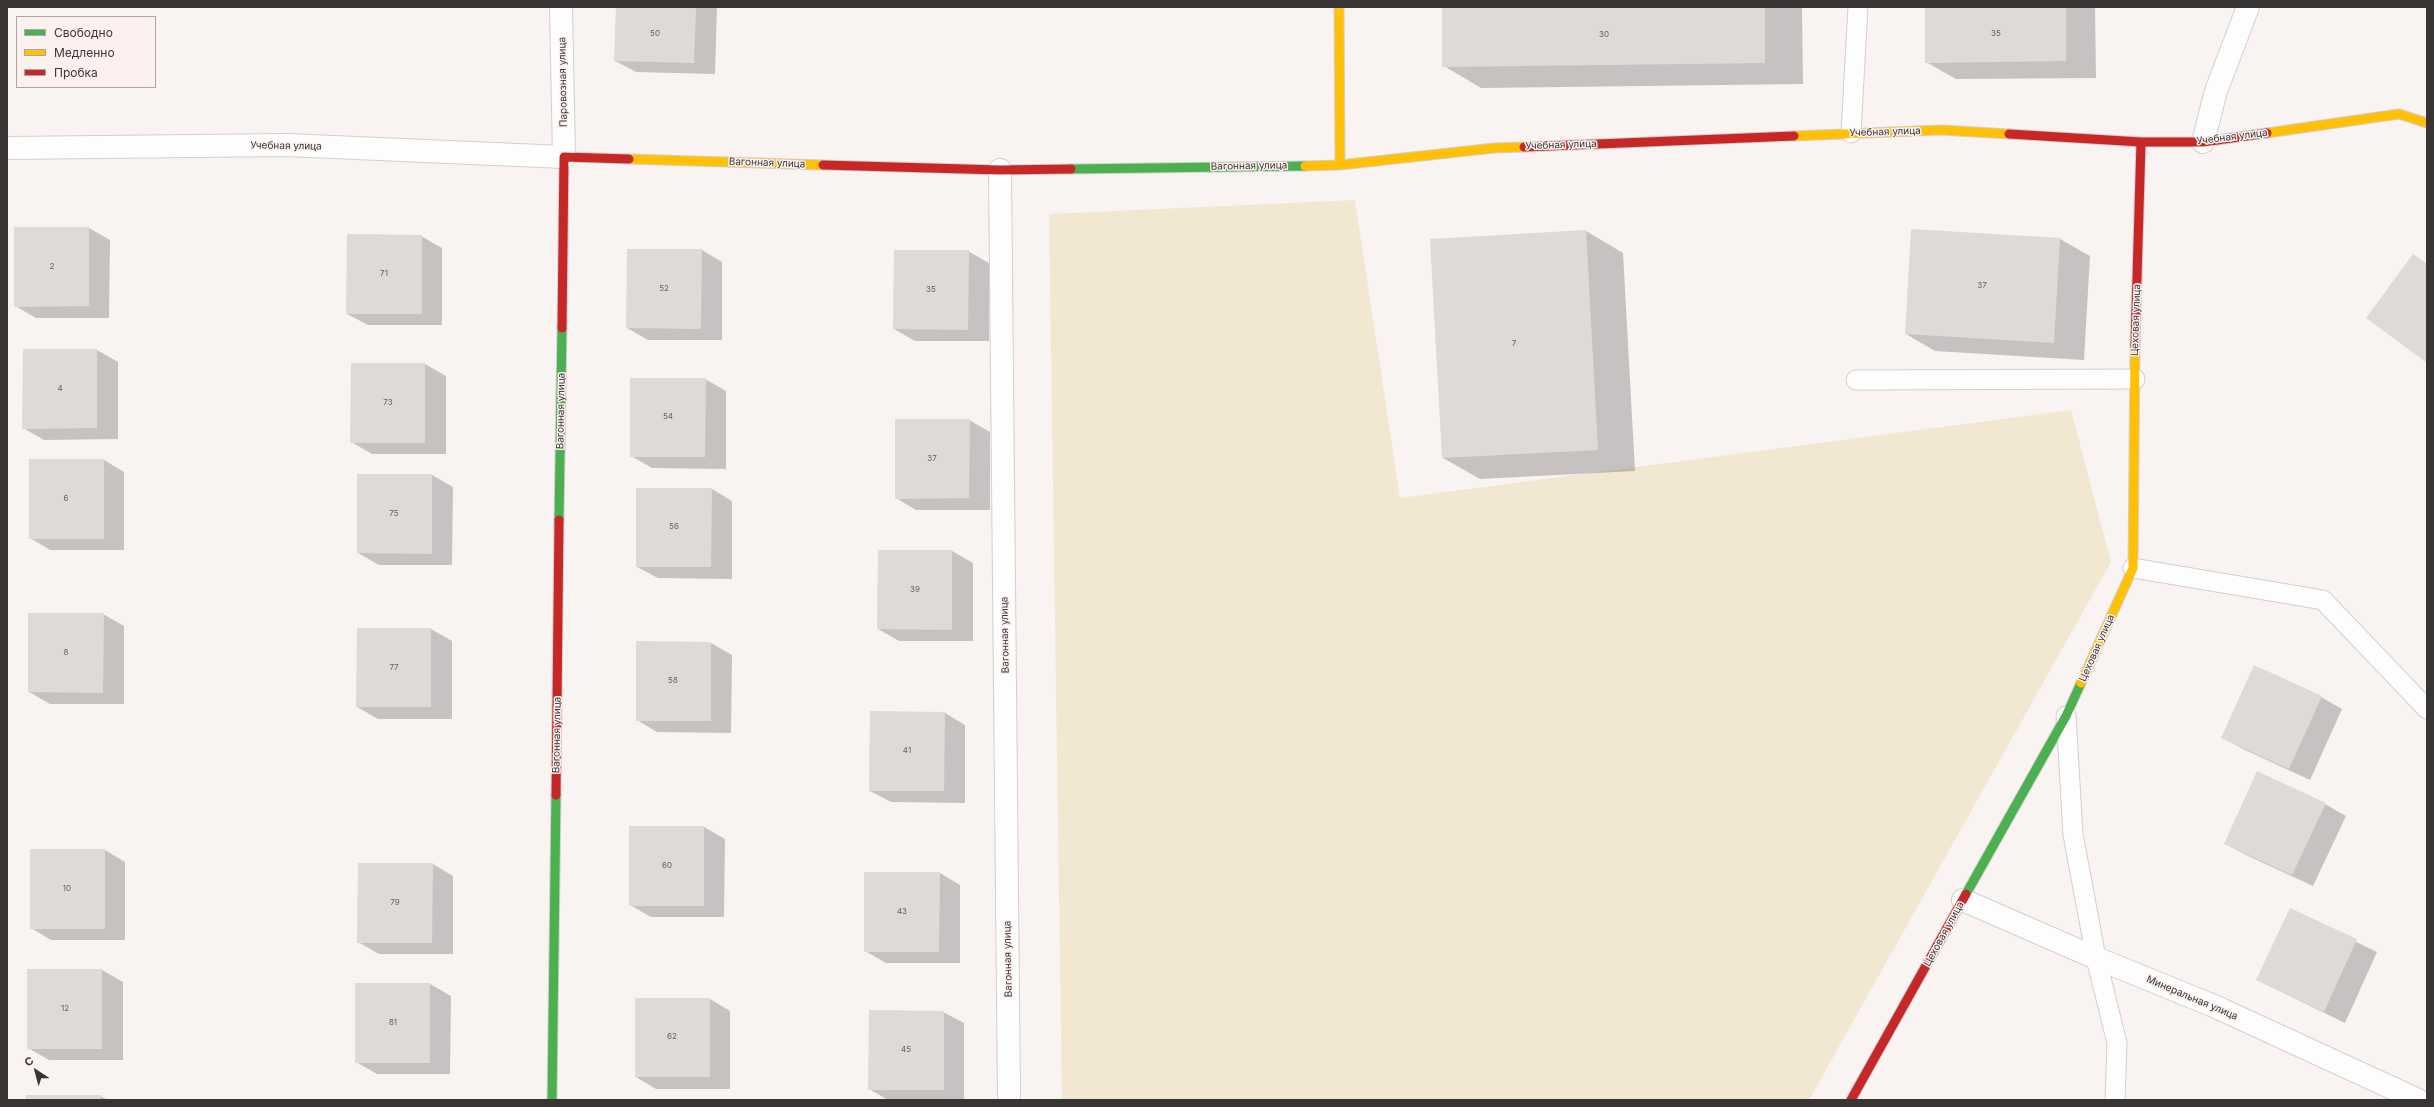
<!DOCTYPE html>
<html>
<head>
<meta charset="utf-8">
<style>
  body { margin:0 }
  #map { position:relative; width:2434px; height:1107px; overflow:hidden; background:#f9f3f2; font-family:Inter,sans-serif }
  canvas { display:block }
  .frame { position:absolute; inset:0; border:8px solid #3a3535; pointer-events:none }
  .legend { position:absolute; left:16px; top:16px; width:140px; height:72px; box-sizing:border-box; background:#fcf1ef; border:1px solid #aea6a5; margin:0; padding:5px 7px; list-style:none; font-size:12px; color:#3a3535 }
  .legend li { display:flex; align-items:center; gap:8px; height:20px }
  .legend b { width:20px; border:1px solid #aea6a5 }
  .north { position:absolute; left:16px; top:1051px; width:40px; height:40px; -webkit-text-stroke:3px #fcf1ef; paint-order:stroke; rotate:324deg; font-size:11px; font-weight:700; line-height:16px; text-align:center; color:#3a3535 }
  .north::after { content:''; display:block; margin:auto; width:14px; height:18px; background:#3a3535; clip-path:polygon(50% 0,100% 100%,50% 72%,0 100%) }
</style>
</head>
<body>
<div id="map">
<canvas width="2434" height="1107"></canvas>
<div class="frame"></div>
<ul class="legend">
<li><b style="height:5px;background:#4caf50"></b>Свободно</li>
<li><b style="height:5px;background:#ffc107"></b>Медленно</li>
<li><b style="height:5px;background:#c62828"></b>Пробка</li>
</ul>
<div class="north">С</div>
</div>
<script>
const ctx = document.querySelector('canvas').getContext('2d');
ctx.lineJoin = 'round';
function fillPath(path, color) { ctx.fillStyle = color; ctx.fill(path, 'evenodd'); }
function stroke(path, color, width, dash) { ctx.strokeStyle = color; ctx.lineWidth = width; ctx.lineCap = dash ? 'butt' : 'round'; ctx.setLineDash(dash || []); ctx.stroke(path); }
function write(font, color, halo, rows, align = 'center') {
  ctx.font = font + ' Inter,sans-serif'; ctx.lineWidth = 3; ctx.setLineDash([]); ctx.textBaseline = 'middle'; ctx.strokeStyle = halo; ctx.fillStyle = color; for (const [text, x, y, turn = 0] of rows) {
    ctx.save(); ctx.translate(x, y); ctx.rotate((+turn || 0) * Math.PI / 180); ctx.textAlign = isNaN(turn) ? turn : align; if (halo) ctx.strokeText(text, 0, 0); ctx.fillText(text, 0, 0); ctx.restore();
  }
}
const green = new Path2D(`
  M1355,200L1400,498L2071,410L2111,562L1809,1100H1062L1049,214Z`);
const shadow = new Path2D(`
  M617,7H717L715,74L636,72L615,61Z
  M1443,7H1802L1803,84L1481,88L1444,66Z
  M1926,7H2095L2096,78L1956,79L1926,62Z
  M89,228L110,240L109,318H36L15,306Z
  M1586,231L1623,253L1635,471L1480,479L1443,458Z
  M1912,231L2060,239L2090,256L2084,360L1935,351L1906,334Z
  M421,236L442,248V325H368L347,314Z
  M702,250L722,262V340H648L627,328Z
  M968,251L989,263V341H915L894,329Z
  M97,350L118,362V439L44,440L23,428Z
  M352,364H425L446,376V454H372L351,442Z
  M705,379L726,391V469L652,468L631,456Z
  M969,420L990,432V510H916L896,498Z
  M104,460L124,472V550H50L30,538Z
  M432,475L453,487L452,565H379L358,553Z
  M712,489L732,501V579L658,578L637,567Z
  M878,551H952L973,563V641H899L878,629Z
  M103,614L124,626V704H50L29,692Z
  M358,629H431L452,641V719H378L357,707Z
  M711,643L732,655L731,733L657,732L637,720Z
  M2321,697L2342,709L2310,780L2243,749L2222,737Z
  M945,713L965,725V803L891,802L870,791Z
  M2325,804L2346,816L2313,886L2246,855L2225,844Z
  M630,827H704L725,839L724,917H651L630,905Z
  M105,850L125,862V940H51L31,928Z
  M433,864L453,876V954H379L358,942Z
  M940,873L960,885V963H886L865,951Z
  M2290,910L2377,952L2345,1023L2257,980Z
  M28,970H102L123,982V1060H49L28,1048Z
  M356,984H430L451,996L450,1074H377L356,1062Z
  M710,999L730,1011V1089H656L636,1077Z
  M943,1012L964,1023V1100H888L869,1089Z
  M100,1096L108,1100H27Z`);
const building = new Path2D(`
  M616,7H696L694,63L614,61Z
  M1442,7H1765V63L1442,67Z
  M1925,7H2066V61L1925,63Z
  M14,227H89V306L14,307Z
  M1911,229L2060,238L2054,343L1905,334Z
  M1586,230L1598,450L1442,458L1430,239Z
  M347,234L422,235V314H346Z
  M627,249H702L701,329L626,328Z
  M894,250H969L968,330L893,329Z
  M2413,254L2427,264V363L2366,318Z
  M23,349H97V428L22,429Z
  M351,363H425V443H350Z
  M630,378H706L705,457H630Z
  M895,419H970L969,498L895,499Z
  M29,459H104V539H29Z
  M357,474H432V554L357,553Z
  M636,488H712L711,567H636Z
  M878,550H952V630L877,629Z
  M28,613H104L103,693L28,692Z
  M357,628H431V707H356Z
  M636,641L711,642V721H636Z
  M2254,665L2322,696L2289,769L2221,738Z
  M870,711L945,712L944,791H869Z
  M2257,771L2326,803L2292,875L2224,844Z
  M629,826H704V906H629Z
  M30,849H105V929H30Z
  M358,863H433L432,943H357Z
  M864,872H940L939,952H864Z
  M2290,908L2357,939L2324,1012L2256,980Z
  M27,969H102V1049H27Z
  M355,983H430V1063H355Z
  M635,998H710V1077H635Z
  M869,1010L944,1011V1090H868Z
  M26,1095H101V1100H26Z`);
const lane = new Path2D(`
  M1851,133L1858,7
  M1856,380L2135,379
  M2133,568L2323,600L2427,709
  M2066,716L2073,834L2096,958L2117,1043L2115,1100`);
const street = new Path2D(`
  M2203,142L2216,91L2248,7
  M7,148L287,145L564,157L561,7
  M1000,170L1009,1100
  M1963,900L2096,958L2214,1006L2418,1100`);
const fast = new Path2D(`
  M1071,169L1305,166
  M559,520L562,328
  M1966,894L2066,716L2081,683
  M552,1100L556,795`);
const slow = new Path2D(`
  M2267,133L2399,114L2427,123
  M1794,136L1941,130L2009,134
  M629,159L823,165
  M1340,165L1494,148L1524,147
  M1305,166L1340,165L1339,7
  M2081,683L2133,568L2135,346`);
const jam = new Path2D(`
  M2009,134L2141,142H2203L2267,133
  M1524,147L1794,136
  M823,165L1000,170L1071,169
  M562,328L564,157L629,159
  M2135,346L2141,142
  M556,795L559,520
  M1851,1100L1966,894`);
const numberNames = [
  ["50",655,34],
  ["35",1996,34],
  ["30",1604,35],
  ["2",52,267],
  ["71",384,274],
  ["37",1982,286],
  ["52",664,289],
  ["35",931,290],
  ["7",1514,344],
  ["4",60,389],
  ["73",388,403],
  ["54",668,417],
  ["37",932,459],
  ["6",66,499],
  ["75",394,514],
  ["56",674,527],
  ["39",915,590],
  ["8",66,653],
  ["77",394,668],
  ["58",673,681],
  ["41",907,751],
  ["60",667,866],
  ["10",67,889],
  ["79",395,903],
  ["43",902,912],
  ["12",65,1009],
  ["81",393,1023],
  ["62",672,1037],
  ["45",906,1050]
];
const streetNames = [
  ["Паровозная улица",563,82,-91],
  ["Учебная улица",1885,132,-2],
  ["Учебная улица",2232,137,-7],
  ["Учебная улица",1561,145,-2],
  ["Учебная улица",286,146,1],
  ["Вагонная улица",767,163,2],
  ["Вагонная улица",1249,166,-1],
  ["Цеховая улица",2136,320,-88],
  ["Вагонная улица",561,411,-89],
  ["Вагонная улица",1005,635,-91],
  ["Цеховая улица",2097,648,-66],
  ["Вагонная улица",557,735,-89],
  ["Цеховая улица",1944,934,-61],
  ["Вагонная улица",1008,959,-91],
  ["Минеральная улица",2192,998,23]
];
fillPath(green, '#f2e8d2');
fillPath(shadow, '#0003');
fillPath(building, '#dedad8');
stroke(lane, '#d3cfce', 21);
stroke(street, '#d3cfce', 24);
stroke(fast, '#d3cfce', 11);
stroke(slow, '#d3cfce', 11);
stroke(jam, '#d3cfce', 11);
stroke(lane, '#fefdfd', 19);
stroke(street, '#fefdfd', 22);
stroke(fast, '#4caf50', 9);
stroke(slow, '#ffc107', 9);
stroke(jam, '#c62828', 9);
write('8px', '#666160', null, numberNames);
write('10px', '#3a3535', '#fcf1ef', streetNames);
</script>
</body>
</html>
